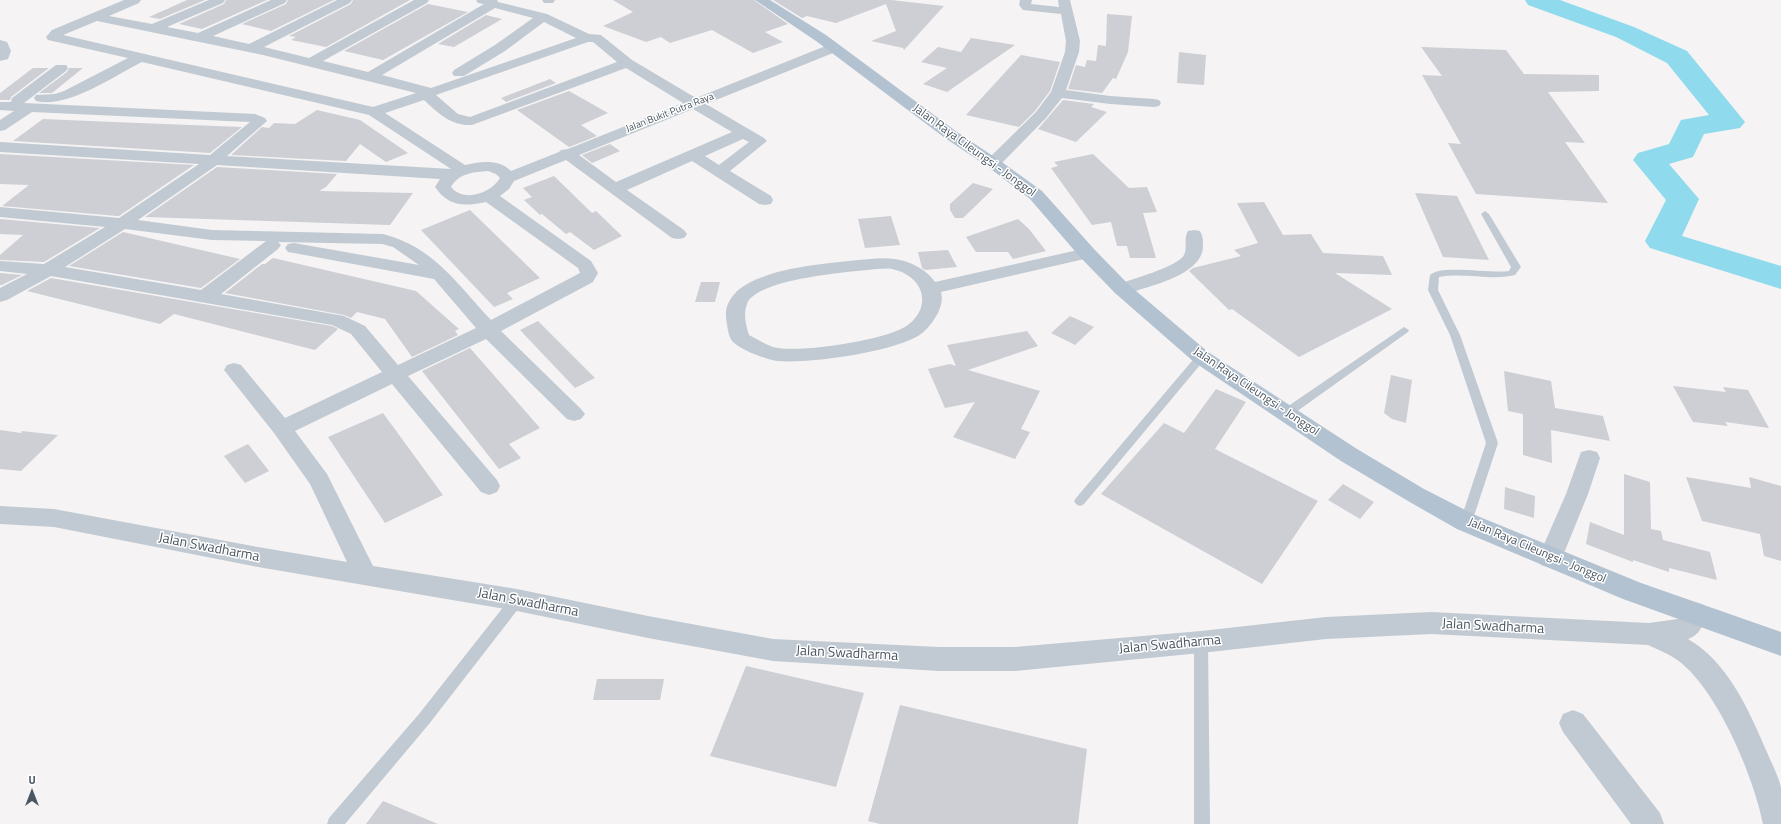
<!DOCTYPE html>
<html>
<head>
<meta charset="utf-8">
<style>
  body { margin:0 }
  #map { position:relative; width:1781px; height:824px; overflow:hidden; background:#f5f3f3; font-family:"Titillium Web",sans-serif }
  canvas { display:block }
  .north { position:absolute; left:12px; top:772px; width:40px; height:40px; -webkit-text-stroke:3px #fff; paint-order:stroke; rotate:0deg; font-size:11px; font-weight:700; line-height:16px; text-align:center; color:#4a5661 }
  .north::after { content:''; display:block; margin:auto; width:14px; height:18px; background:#4a5661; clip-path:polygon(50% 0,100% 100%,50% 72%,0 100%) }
</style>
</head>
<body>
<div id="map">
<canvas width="1781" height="824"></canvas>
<div class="north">U</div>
</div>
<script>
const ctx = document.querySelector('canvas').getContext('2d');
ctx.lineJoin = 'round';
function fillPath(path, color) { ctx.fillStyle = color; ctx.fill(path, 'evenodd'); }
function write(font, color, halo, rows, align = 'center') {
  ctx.font = font + ' "Titillium Web",sans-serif'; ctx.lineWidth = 3; ctx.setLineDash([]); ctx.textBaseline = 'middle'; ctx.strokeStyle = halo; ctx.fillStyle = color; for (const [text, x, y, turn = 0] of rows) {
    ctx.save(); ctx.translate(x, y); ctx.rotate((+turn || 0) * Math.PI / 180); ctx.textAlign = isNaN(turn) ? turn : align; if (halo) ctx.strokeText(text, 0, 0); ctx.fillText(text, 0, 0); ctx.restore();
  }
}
const river = new Path2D(`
  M1525,0H1560L1634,27L1687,51L1745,122L1740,128L1704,134L1693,157L1669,164L1699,199L1682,236L1781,266V289L1650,248L1645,241L1666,200L1633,160L1638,153L1669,144L1681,120L1709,115L1667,63L1616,37L1528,5Z`);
const building = new Path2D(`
  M187,0H205L160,19L149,17Z
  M226,0H267L202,29L179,24L224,4Z
  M288,0H334L271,31L242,24L286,4Z
  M353,0H410L326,47L291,40L296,37L289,36L351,4Z
  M613,0H754L788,24L765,32L783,42L753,53L712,30L670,43L661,37L646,42L603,26L633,12Z
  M773,0H891L944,6L904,50L903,48L871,41L896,31L886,4L836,23L807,16L802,18Z
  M428,4L468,12L383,60L344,51Z
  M1107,14L1132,16L1128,52L1116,79L1113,78L1102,93L1068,89L1076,65L1085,67L1087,60L1096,61L1098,45L1106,46Z
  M486,15L502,19L454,47L438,44Z
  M971,38L1015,45L947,92L923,84L947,68L921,62L938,47L961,52Z
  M1421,47L1506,50L1524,74L1599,75V91L1548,92L1585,143L1565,142L1608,203L1476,194L1448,143L1461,144L1422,75L1442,76Z
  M1179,52L1206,55L1204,85L1177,83Z
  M1021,55L1060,62L1050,91L1035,111L1019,127L966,115Z
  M33,68H49L11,97L10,100H0V93Z
  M69,68H83L52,93H39L67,72Z
  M550,79L556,83L506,102L501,98Z
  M569,91L608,113L581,125L597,136L569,147L517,110Z
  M1063,100L1094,104L1091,107L1107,112L1076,142L1038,129Z
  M317,110L360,120L408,153L386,162L360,144L346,161L231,155L262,127L269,128L274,123L295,124Z
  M43,119L113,122L242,127L210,153L13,141Z
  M610,144L620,151L592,163L582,155Z
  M0,154L194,165L119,216H117L2,206L29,185L0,184Z
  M1093,154L1129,188L1147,187L1157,212L1143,213L1156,258H1130L1127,246H1117L1111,222L1092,225L1051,168L1058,166L1054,162Z
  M217,167L337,174L326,187L319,191L413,193L390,225L145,217Z
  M554,176L592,213L596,211L622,236L594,250L570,232L566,234L542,214L540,215L524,200L532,197L523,188Z
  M973,183L993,189L963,218H955L950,210V204Z
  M1415,193L1457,196L1489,260L1443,257Z
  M1264,202L1283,235L1311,234L1323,253L1383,256L1392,275L1335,273L1392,309L1299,357L1232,309L1229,310L1189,271L1193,268L1241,256L1234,250L1258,243L1237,203Z
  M470,210L540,278L507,293L513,299L494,307L421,230Z
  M891,216L900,245L865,248L858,219Z
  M0,219L100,228L44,262L0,260V255L23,235L0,234Z
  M1018,219L1029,229L1046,251L1013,259L1008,252H976L966,237Z
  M123,232L240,259L201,288L69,266Z
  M948,250L957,267L925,270L922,268L918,252Z
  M273,258L416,291L459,329L455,331L458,335L412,357L385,319L357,312L351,318L344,315L225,293L262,264H265Z
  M0,273L22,275L2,285H0Z
  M51,278L332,326L338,329L315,350L174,314L160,324L27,291Z
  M701,282H720L715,302H695Z
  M1070,316L1094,327L1075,345L1051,333Z
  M538,321L595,378L575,388L520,330Z
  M1027,331L1038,346L968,370L1040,391L1021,429L1030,432L1015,459L953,437L975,402L945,408L928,369L950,364L956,366L947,345Z
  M470,348L540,428L509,444L521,458L499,469L422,371Z
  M1504,371L1551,381L1555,408L1603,416L1610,441L1551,430L1552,463L1523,455V414L1508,411Z
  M1391,375L1412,380L1406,423L1392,419L1384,413Z
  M1673,386L1726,392L1723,387L1748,390L1769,428L1725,422L1728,426L1693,422Z
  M1216,389L1246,402L1215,449L1318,501L1262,584L1101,494L1164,423L1184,433Z
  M383,413L443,495L385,523L328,437Z
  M0,430L21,433L22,431L58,435L21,471L0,469Z
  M248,444L269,471L245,483L224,456Z
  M1624,474L1650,482L1651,529L1661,531L1663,540L1710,552L1717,580L1669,568V572L1633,560V562L1586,544L1590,522L1624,535Z
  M1686,477L1751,488L1749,477L1781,486V561L1764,556L1760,534L1702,521Z
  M1343,484L1374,502L1360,519L1328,500Z
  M1505,487L1535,496L1534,518L1504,509Z
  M746,666L864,693L836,787L710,756Z
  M597,679H664L660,700H593Z
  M900,705L1087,749L1078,824H880L868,821Z
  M383,801L438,824H366Z`);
const service = new Path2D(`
  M1485,211L1489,214L1521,267L1515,275C1490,281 1465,272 1439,277L1438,290L1460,335L1498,443L1472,522L1470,525L1466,527L1462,525L1460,522L1486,443L1450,335L1428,290L1430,275C1441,264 1491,274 1509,271L1511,267L1481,214Z
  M1404,327L1409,330L1408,332L1289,417H1281L1279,414L1281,411Z
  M1201,354L1206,357L1205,359L1084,504L1080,506L1076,504L1074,501L1076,498L1197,355Z
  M517,594L522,596L524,600L522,604L429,724L345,824H327L329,818L419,714L512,596Z
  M1201,636L1206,638L1208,642L1210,824H1194V642L1196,638Z`);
const minor = new Path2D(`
  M124,0H141L139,3L109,16L152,24L209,0H225L223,3L167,27L198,33L271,0H287L285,3L213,36L249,44L337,0H352L350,3L264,47L309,58L414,0H429L427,3L323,61L368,72L484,4L478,3L476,0H497L498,2L547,14L589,34L601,35L632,60L696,98L828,45H838L840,48L838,51L706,104L764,138L767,141L730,171L771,196L773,200L771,204L765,205L759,204L692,161L627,190L684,230L687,234L684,238L678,239L672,238L566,160L514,181L509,189L500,196L591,261L598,273L593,282L501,331L581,409L585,414L581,419L574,421L567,419L486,339L408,376L497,480L500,486L497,492L489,495L481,492L392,384L295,431L327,474L373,566L517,589L648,616L773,639L939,647H1015L1201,631L1326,617L1431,612L1649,623L1678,619L1686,605L1695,602L1704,605L1708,613C1703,625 1700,635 1688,639C1727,661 1749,710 1766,750C1771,762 1778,775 1781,787C1781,798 1781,812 1781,824H1763C1754,777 1718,692 1680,662C1671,655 1659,650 1648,645L1431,634L1326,639L1201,653L1015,671H939L773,661L648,638L517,611L258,567L54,527L0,524V506L54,509L258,547L347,562L310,484L274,433L224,370L227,365L234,363L241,365L285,418L382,372L351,334L332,325L51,276L7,300L0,302V288L27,274L0,271V261L44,264L105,227L0,217V207L119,218L199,164L0,152V142L210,155L250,122L32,112L5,130L0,131V120L14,111L0,110V102H11L12,98L56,65H66L68,68L66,71L24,103L255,114L265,118L267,121L227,156L451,169L369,115L142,62C114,76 67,109 36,101L34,98L36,95L55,94L64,91L128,58L48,40L46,37L52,30ZM495,8L533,18L495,45L454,70L452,73L454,76H464L505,51L544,22L576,38L431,88L382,75ZM97,21L263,55L416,93L373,107L63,35ZM588,42H593L617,62L470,117L458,114L436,95ZM626,68L683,103L568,149L561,150L559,152L511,171C500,159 480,161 465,165L385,113L424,100C438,113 451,126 472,125ZM693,109L732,132L616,182L579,155ZM743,139L749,142L719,165L705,156ZM217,165L440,179L435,187C448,206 464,207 486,202L578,268L580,273L491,320C457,284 434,247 383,234L212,230L138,220ZM488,171L496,174L500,178C491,193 464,203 451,187C459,173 474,172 488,171ZM125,229L212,240L266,241L201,290L65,267ZM278,242L382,244L393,247L419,265L294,243L288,244L285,248L288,252L294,253L434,279L476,328L398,365L365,326L344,316L221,294L278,249L281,245Z
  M542,0H555L553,3H544Z
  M1020,0H1032L1031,4L1059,7L1058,0H1070L1080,41L1079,52L1066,90L1110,96L1154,99L1159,100L1161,103L1159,106L1154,107L1110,104L1062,98L1046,118L999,166L993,168L987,166L985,163L987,160L1036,112L1051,92L1065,52L1066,41L1061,14L1023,10L1019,5Z
  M0,40L7,42L11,51L8,59L0,61Z
  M1194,230L1200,231C1203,236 1203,241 1203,246C1203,275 1150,286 1129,293L1122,295L1115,293L1113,289L1115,285C1129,280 1178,267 1184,255C1188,248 1183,239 1188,231Z
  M1087,248L1093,249L1096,253L1093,257L941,292C943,300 941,306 938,313C934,320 928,329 921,334C896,352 808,364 777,361C765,359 741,350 733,342C729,338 728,330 727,325C726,318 725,310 728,304C731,297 737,290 744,286C774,267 823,264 858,260C870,259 883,257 894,259C910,261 926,269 935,282ZM877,269C882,269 888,268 892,269C922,275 934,305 908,325C888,340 798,354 773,347C765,344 757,339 749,335C746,325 743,314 747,304C757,278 851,272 877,269Z
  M1589,450L1597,452L1600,458L1588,494L1562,558L1559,565L1550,568L1541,565L1538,558L1566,494L1581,452Z
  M1573,710L1583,714L1660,813L1664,824H1631L1563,732L1559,723L1563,714Z`);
const primary = new Path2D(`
  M755,0H770L826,35L957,132L999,160L1042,191L1094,249L1129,285L1208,352L1357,449L1424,489L1475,515L1641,583L1781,632V656L1623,599L1457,529L1408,501L1341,461L1194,362L1115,293L1080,257L1030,199L987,166L945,138L816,41Z`);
const farStreetnames = [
  ["Jalan Bukit Putra Raya",670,113,-21]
];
const streetNames = [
  ["Jalan Raya Cileungsi - Jonggol",974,151,36],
  ["Jalan Raya Cileungsi - Jonggol",1256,392,34],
  ["Jalan Raya Cileungsi - Jonggol",1537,551,23]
];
const nearStreetnames = [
  ["Jalan Swadharma",209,548,11],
  ["Jalan Swadharma",528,603,11],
  ["Jalan Swadharma",1493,627,3],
  ["Jalan Swadharma",1170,645,-5],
  ["Jalan Swadharma",847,654,3]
];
fillPath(river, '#90daee');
fillPath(building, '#cdcfd5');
fillPath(service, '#c1cad2');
fillPath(minor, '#c1cad2');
fillPath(primary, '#b3c2d1');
write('10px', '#4a5661', '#fff', farStreetnames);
write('12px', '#4a5661', '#fff', streetNames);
write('14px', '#4a5661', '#fff', nearStreetnames);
</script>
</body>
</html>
